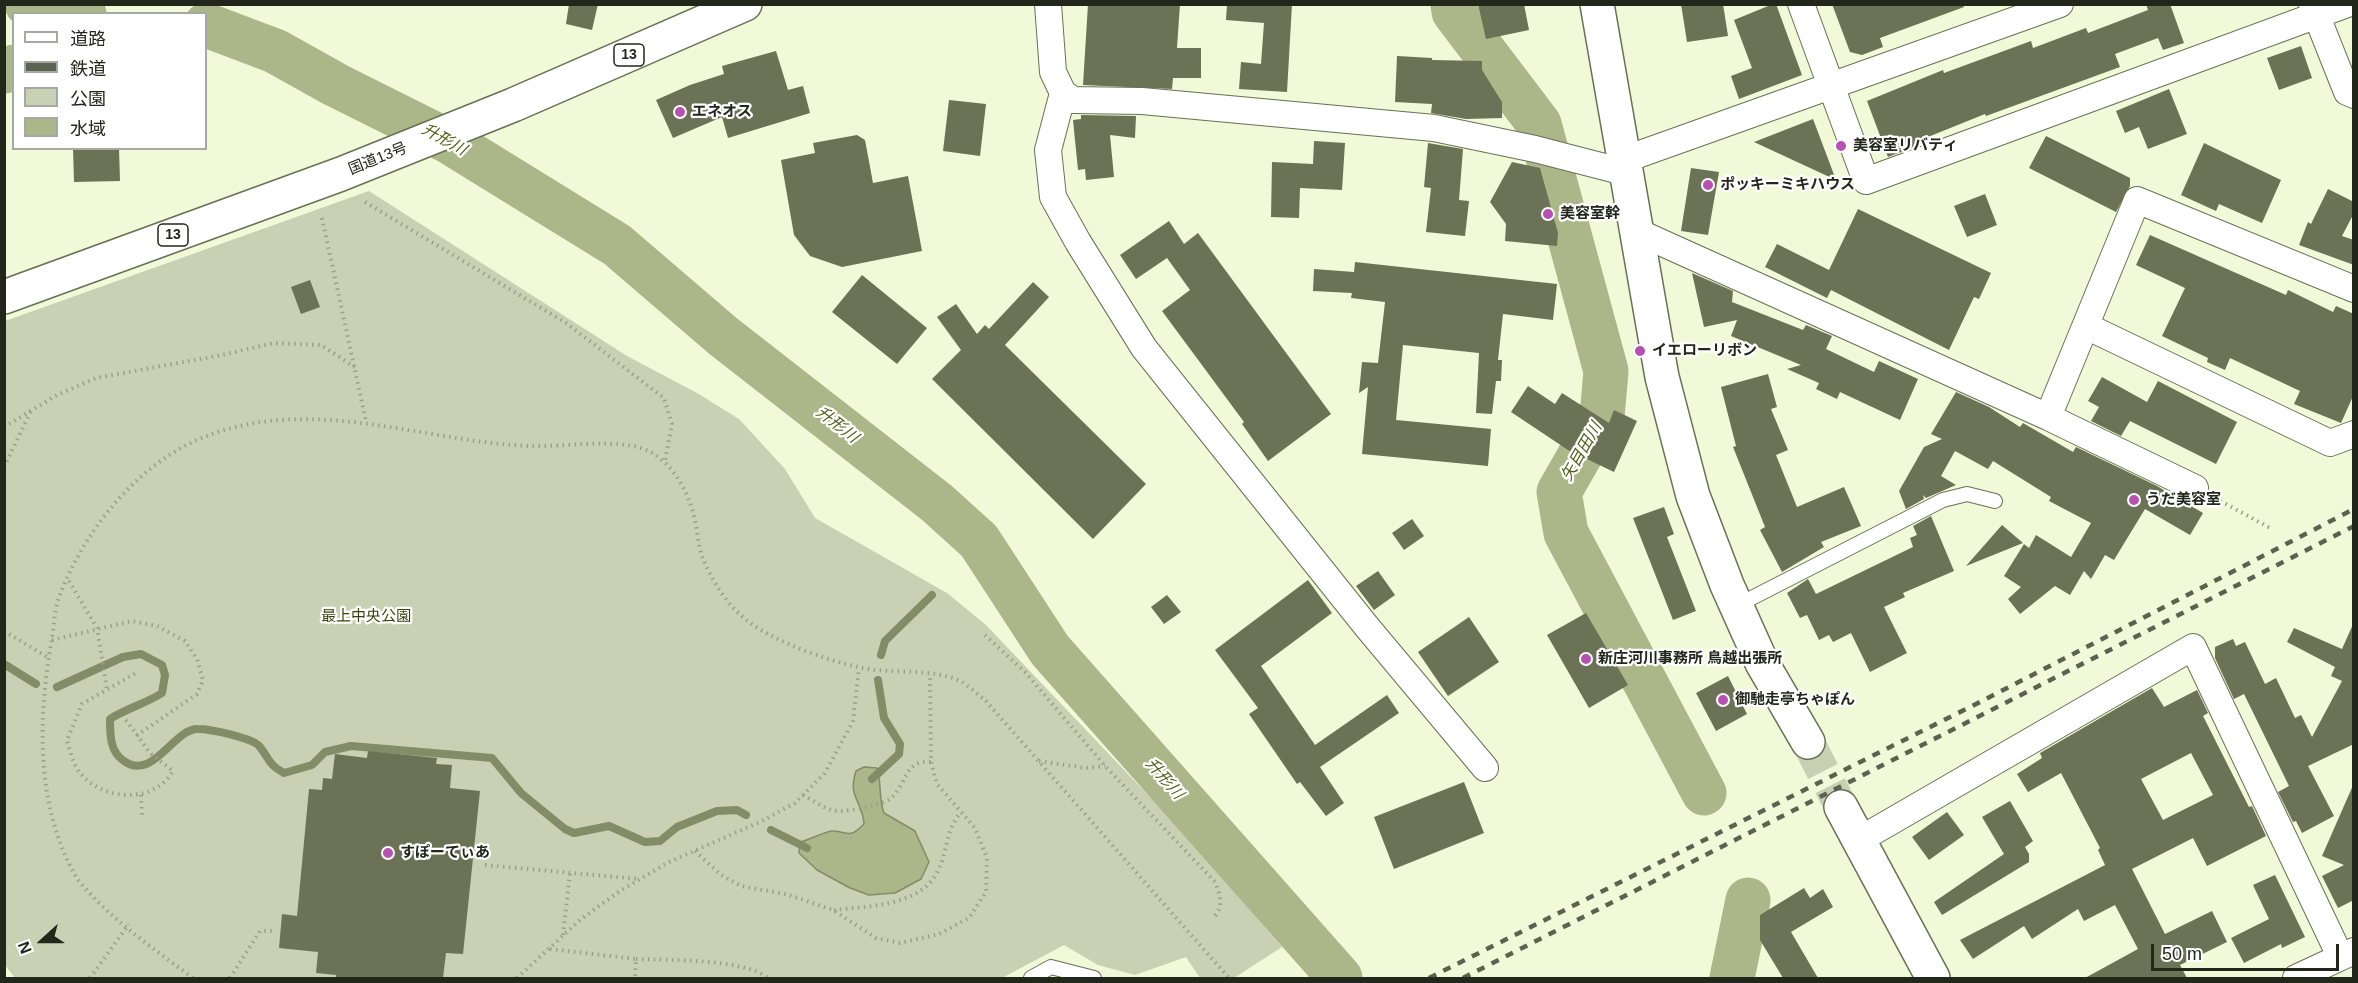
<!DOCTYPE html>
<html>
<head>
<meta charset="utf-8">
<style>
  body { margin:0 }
  #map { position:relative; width:2358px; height:983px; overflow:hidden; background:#f1f9d9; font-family:Helvetica,"Noto Sans JP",sans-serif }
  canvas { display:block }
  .frame { position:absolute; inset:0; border:6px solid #23261a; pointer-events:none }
  .legend { position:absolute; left:12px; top:12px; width:195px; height:138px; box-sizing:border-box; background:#fff; border:2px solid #a7a8a3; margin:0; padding:8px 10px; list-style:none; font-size:18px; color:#23261a }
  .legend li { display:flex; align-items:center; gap:12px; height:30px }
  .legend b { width:30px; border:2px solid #a7a8a3 }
  .north { position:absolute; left:12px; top:911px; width:60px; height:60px; -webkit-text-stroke:4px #fff; paint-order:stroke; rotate:249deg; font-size:16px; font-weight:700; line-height:24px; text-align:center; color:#23261a }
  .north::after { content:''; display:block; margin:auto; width:21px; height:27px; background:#23261a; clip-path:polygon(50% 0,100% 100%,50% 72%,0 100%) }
  .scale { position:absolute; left:2151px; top:944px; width:188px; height:27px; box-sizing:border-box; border:3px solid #23261a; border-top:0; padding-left:8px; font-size:18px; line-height:21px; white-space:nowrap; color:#23261a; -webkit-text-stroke:4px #fff; paint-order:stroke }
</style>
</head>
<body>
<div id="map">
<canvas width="2358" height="983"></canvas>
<div class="frame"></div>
<ul class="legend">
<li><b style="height:8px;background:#fff"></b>道路</li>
<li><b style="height:8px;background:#5d6250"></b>鉄道</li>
<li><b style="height:16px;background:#c9d0b4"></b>公園</li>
<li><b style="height:16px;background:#abb788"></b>水域</li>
</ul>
<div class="north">N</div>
<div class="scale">50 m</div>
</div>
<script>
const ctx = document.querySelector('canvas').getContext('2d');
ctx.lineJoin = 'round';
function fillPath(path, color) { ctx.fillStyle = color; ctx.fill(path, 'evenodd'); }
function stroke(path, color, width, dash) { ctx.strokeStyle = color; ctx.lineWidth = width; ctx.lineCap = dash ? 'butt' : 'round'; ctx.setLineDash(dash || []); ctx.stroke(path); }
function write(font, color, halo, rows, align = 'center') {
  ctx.font = font + ' Helvetica,"Noto Sans JP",sans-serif'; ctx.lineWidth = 4.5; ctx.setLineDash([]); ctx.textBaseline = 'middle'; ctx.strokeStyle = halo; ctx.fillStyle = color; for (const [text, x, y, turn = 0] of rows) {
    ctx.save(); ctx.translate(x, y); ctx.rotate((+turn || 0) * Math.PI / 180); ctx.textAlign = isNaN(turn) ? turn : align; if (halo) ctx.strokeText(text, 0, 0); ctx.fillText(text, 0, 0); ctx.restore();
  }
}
const green = new Path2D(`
  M369,191L627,356L697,393L739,419L785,469L815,518L947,593L986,625L1188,837L1282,947L1234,978H1200L1186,957L1135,975L1098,965L1064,945L1002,978H15L5,965V321Z`);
const water = new Path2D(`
  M864,767L877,768C882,782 878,797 884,813L915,831L929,862L921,879L895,893L869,895L850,888L817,870L799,853L800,842C808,841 827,830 833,831C850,832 849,839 864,824C863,801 847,798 856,771Z`);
const stream = new Path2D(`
  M881,655L885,641L932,595
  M4,664L36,684
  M57,687L123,657L141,654L162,665L165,675L162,693C145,704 127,708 110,719C110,735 110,752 124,761C153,782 174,728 198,729C210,729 254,738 260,747C270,760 268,764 284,773L312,765L325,752L351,746L492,758L521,793L565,829L574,833L609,826L645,842L660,841L677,827L717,811L737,810L746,815
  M872,779L899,754L900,744L884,718L878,680
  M771,830L807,848`);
const river = new Path2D(`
  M27,4L84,14
  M1453,4L1454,12L1539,124L1606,371L1602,417L1559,492L1566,533L1704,793
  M206,25L275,51L336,85L450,142L617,245L723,336L937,503L979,541L1050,650L1340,978
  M4,71L14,67
  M1732,978L1748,900`);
const building = new Path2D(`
  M569,4H598L592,30L566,24Z
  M1088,4H1180L1177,48H1201V78H1173L1172,89L1083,85Z
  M1227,4H1292L1287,92L1239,89L1241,62L1261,64L1264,23L1226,20Z
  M1478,4H1524L1529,30L1486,39Z
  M1681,4H1723L1728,36L1687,42Z
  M1773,4H1776L1802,75L1739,99L1731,76L1752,68L1734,20Z
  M1832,4H1963L1964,7L1880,38L1883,47L1862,55L1850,52Z
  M2146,4H2170L2184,43L2163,50L2158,38L2115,54L2120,67L1986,116L1985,114L1918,141L1919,145L1888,157L1867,101L1943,70L1944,73L2031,41L2033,48L2086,28L2088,33L2148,10Z
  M2301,46L2312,78L2279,90L2267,58Z
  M776,51L788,90L803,86L810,113L728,138L722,117L673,138L656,100L690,85L724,74L722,66Z
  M1397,56L1432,58V60L1482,61V70L1502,102V118L1466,119L1431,113L1432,104L1395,102Z
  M2169,89L2187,134L2148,149L2139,127L2125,133L2116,111Z
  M949,100L986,104L980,156L943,151Z
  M1081,115L1136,116L1135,138L1110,135L1114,177L1086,180L1085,169L1078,170L1073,120L1081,119Z
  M1813,119L1836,180L1754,142Z
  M857,135L865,140L873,183L908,176L922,251L842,267L810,256L794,235L781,160L815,153L813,143Z
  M2046,136L2130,178V186L2116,212L2029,168Z
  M1314,141L1345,143L1342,190L1300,188L1299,218L1271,217L1272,162L1313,164Z
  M1428,143L1463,149L1459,200L1469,201L1465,236L1426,232L1431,188L1424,187Z
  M2204,143L2281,180L2262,223L2219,204L2216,211L2181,195Z
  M73,148H119L120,181L74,182Z
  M1512,162L1540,168L1558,233L1557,246L1505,241L1506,224L1490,202Z
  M1691,168L1719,172L1708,235L1681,231Z
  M2328,189L2354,202V213L2342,236L2354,240V265L2299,245L2308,222L2311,224Z
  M1985,194L1997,225L1967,237L1954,206Z
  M1858,209L1991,273L1979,299L1974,297L1949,350L1831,290L1827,298L1765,267L1777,244L1829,270Z
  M1169,221L1184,244L1198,233L1331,414L1268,461L1242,424L1244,422L1162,311L1190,290L1167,258L1136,279L1120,255Z
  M2150,235L2286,295L2288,290L2333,312L2336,306L2354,314V394L2341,423L2294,404L2300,391L2230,358L2225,370L2207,362L2208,358L2162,336L2185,288L2136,265Z
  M1355,262L1557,284L1553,320L1503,314L1498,360H1502L1501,381H1496L1492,414L1476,413L1479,353L1403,345L1396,420L1491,429L1488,466L1362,454L1368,387L1359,393L1362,362L1378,363L1385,302L1351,298L1352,293L1313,291L1314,269L1354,272Z
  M1692,273L1733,291L1732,302L1803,330L1806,325L1832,336L1826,349L1874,372L1879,361L1918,379L1900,420L1840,392L1837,399L1816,389L1819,383L1787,369L1801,365L1731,336L1737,320L1704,327Z
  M862,275L927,328L897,364L832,312Z
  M310,280L320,307L301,314L291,287Z
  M1033,282L1049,297L1005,345L1146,484L1093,539L932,379L961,350L937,317L956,304L977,334L985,325L989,329Z
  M1768,374L1777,407L1771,409L1788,450L1776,455L1797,507L1844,487L1861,526L1821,542L1824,547L1782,572L1760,530L1765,527L1733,447L1736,446L1721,387Z
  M2102,377L2147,402L2158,381L2237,422L2216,464L2130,421L2121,436L2091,421L2099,407L2088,401Z
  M1528,386L1555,404L1562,393L1609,423L1614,410L1637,421L1614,472L1568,450L1511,412Z
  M1956,392L1989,407L2020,427L2023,423L2073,452L2076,447L2157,486L2203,513L2190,535L2145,509L2114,560L2105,555L2091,579L2084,571L2070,595L2055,586L2020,614L2008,599L2021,587L2004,576L2024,544L2029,548L2036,535L2071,557L2091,523L2049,501L2051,497L1993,461L1988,469L1955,451L1941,476L1956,485L1926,498L1923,495L1924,499L1906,509L1899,491L1924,447L1942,439L1931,434Z
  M1664,507L1674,534L1667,537L1696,611L1673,620L1633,518Z
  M1931,516L1954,571L1903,593L1905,597L1884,607L1907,653L1870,672L1851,633L1833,642L1829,635L1819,640L1807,615L1800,618L1787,593L1808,579L1816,594L1913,547L1910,538L1917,535L1913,526Z
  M1412,519L1424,536L1404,550L1392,533Z
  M2002,525L2023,543L1966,566Z
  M1378,571L1395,595L1374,610L1356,586Z
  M1308,580L1332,613L1261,666L1315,745L1387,695L1399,713L1320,767L1344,803L1326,816L1300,782L1297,784L1249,714L1258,708L1215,650Z
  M1167,595L1181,612L1164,624L1151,607Z
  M1586,613L1628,685L1589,708L1547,635Z
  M1469,617L1499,662L1448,696L1418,652Z
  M2354,622V744L2308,766L2334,816L2302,833L2296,821L2293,822L2278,792L2289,786L2244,694L2234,699L2215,658V647L2233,639L2236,646L2245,642L2265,684L2276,678L2295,718L2301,715L2312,737L2342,681L2331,676L2335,667L2287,642L2294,628L2342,649Z
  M1728,676L1747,714L1716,731L1696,693Z
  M2152,688L2164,707L2197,690L2208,713L2203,716L2249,807L2252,806L2266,836L2207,866L2193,838L2132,869L2165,934L2212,911L2227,942L2180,965L2187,978H2085L2138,949L2115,905L2084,921L2078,909L2032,939L2024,926L1973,959L1960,940L2105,865L2098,850L2100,848L2061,773L2028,792L2017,774L2042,758L2040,753ZM2191,753L2213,795L2163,820L2141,779Z
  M368,751L437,758L436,764L452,765L450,788L480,791L463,954L446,953L443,978H336V975L316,973L318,952L279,948L282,914L297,916L309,789L322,790L323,778L332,779L335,754L367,758Z
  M1464,782L1484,833L1394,869L1374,817Z
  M2354,783V900L2338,908L2322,876L2344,865L2322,856Z
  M2010,801L2033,841L2025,847L2029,854V862L1942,915L1934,902L2004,854L1982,817Z
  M1947,812L1964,835L1929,860L1912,837Z
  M2275,875L2305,937L2282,948L2281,944L2244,963L2231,938L2269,919L2253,885Z
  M1804,888L1810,898L1823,889L1833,907L1791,932L1818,978H1783L1760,940V915Z`);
const secondaryTunnel = new Path2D(`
  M1808,742L1841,807`);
const path = new Path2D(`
  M365,202L566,323L664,398L672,424L665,461
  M322,218L366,421
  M4,427L57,395L96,378L222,355L274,343L321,345L355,367
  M4,467L31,411
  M2215,498L2270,528
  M69,581L97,628L107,690
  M4,631L49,658
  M985,635L1026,673L1105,766L1215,882C1220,895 1224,904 1215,916
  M52,640L132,621L157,626L185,641L197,659L203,680L197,694L136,736
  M126,720L150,753L173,771C154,804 104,801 81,774C73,765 70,751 67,740L82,704L136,673
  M1039,761L1086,768L1105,766
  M141,795L142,815
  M803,795C812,800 822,807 831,810C842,814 881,805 890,799C907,785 904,759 931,762
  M695,851L721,875L741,886L786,894L833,910L876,938L900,943L939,934L969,918L986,892L987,858L975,828L937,784L931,762L930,675
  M485,865L639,879
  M834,910C867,906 920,907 938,871C949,849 944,833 961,812
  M563,935L570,873
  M550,949L636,959L635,978
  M636,959C666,960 746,959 768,978
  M90,978L129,924
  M193,978C159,953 125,929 95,899C88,891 80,884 75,875C36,805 38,720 51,644C54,629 54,611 59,597C86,526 144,455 218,432C324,398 425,442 531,446C565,447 600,440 633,446C668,452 688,489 695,520C698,533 698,547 703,559C712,581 729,608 749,622C776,642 826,660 858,667C890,675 929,667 960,681C968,685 977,694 985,700L1228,977
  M230,978L260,931H275
  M517,978L581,919L620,891L669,862L760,822L795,803L825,773L853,721L859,668`);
const lane = new Path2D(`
  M1736,606L1943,500L1967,494L1995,501
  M1031,978L1051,967L1094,978`);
const street = new Path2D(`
  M1048,4L1053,72L1063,93L1073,100L1142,101L1434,128L1535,149L1628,173
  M1801,4L1866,181L2347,4
  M2312,4L2347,92L2354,95
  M1063,93L1048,150L1053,197L1078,242L1144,348L1367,627L1485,768
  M1626,159L2060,4
  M1638,232L2048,417L2195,488
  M2086,326L2330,443L2354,434
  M2048,417L2137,200L2354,289
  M1859,840L2193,647L2340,956
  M2296,978L2354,951`);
const secondary = new Path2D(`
  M1597,4L1662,377L1693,496L1727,585L1762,663L1808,742
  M1841,807L1933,978`);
const highway = new Path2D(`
  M4,297L341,174L513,105L745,4`);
const rail = new Path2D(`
  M1429,978L1980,702L2354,509
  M1463,978L2354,526`);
const markers = [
  [680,112,6,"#b850b3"],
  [1841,146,6,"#b850b3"],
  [1708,185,6,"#b850b3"],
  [1548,214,6,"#b850b3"],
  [1640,351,6,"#b850b3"],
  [2134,500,6,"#b850b3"],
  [1586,659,6,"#b850b3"],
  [1723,700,6,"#b850b3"],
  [388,853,6,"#b850b3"]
];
const shields = [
  [629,55,30],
  [173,235,30]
];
const shieldNames = [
  ["13",629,55],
  ["13",173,235]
];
const poiNames = [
  ["エネオス",692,112],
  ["美容室リバティ",1853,146],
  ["ポッキーミキハウス",1720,185],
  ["美容室幹",1560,214],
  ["イエローリボン",1652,351],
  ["うだ美容室",2146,500],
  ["新庄河川事務所 鳥越出張所",1598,659],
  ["御馳走亭ちゃぽん",1735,700],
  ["すぽーてぃあ",400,853]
];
const streetNames = [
  ["国道13号",378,159,-22]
];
const parkNames = [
  ["最上中央公園",366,617]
];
const waterNames = [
  ["升形川",444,140,29],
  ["升形川",837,425,38],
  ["矢目田川",1582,452,-60],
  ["升形川",1164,779,49]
];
fillPath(green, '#c9d0b4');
fillPath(water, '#abb788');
stroke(water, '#828c67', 1.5);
stroke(stream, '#828c67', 8);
stroke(river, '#abb788', 45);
fillPath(building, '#6b7255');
stroke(secondaryTunnel, '#c8cfb3', 33, [33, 16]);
stroke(lane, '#697054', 16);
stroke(street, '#697054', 28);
stroke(secondary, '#697054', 36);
stroke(highway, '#697054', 36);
stroke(path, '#9aa089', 4, [1.5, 4.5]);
stroke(lane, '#fff', 14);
stroke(street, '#fff', 26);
stroke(secondary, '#fff', 33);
stroke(highway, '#fff', 33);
stroke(rail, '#5d6250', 4.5, [8, 8]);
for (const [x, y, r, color] of markers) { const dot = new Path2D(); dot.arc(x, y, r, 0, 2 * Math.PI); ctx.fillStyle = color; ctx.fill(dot); stroke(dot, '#fff', 2); }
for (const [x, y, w] of shields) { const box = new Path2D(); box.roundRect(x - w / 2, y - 11, w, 22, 4.5); ctx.fillStyle = '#fff'; ctx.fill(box); stroke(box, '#23261a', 1.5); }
write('bold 14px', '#23261a', null, shieldNames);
write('bold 15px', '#23261a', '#fff', poiNames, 'left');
write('15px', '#23261a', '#fff', streetNames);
write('15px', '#38410a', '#fff', parkNames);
write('italic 16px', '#515e16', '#fff', waterNames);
</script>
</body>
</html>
